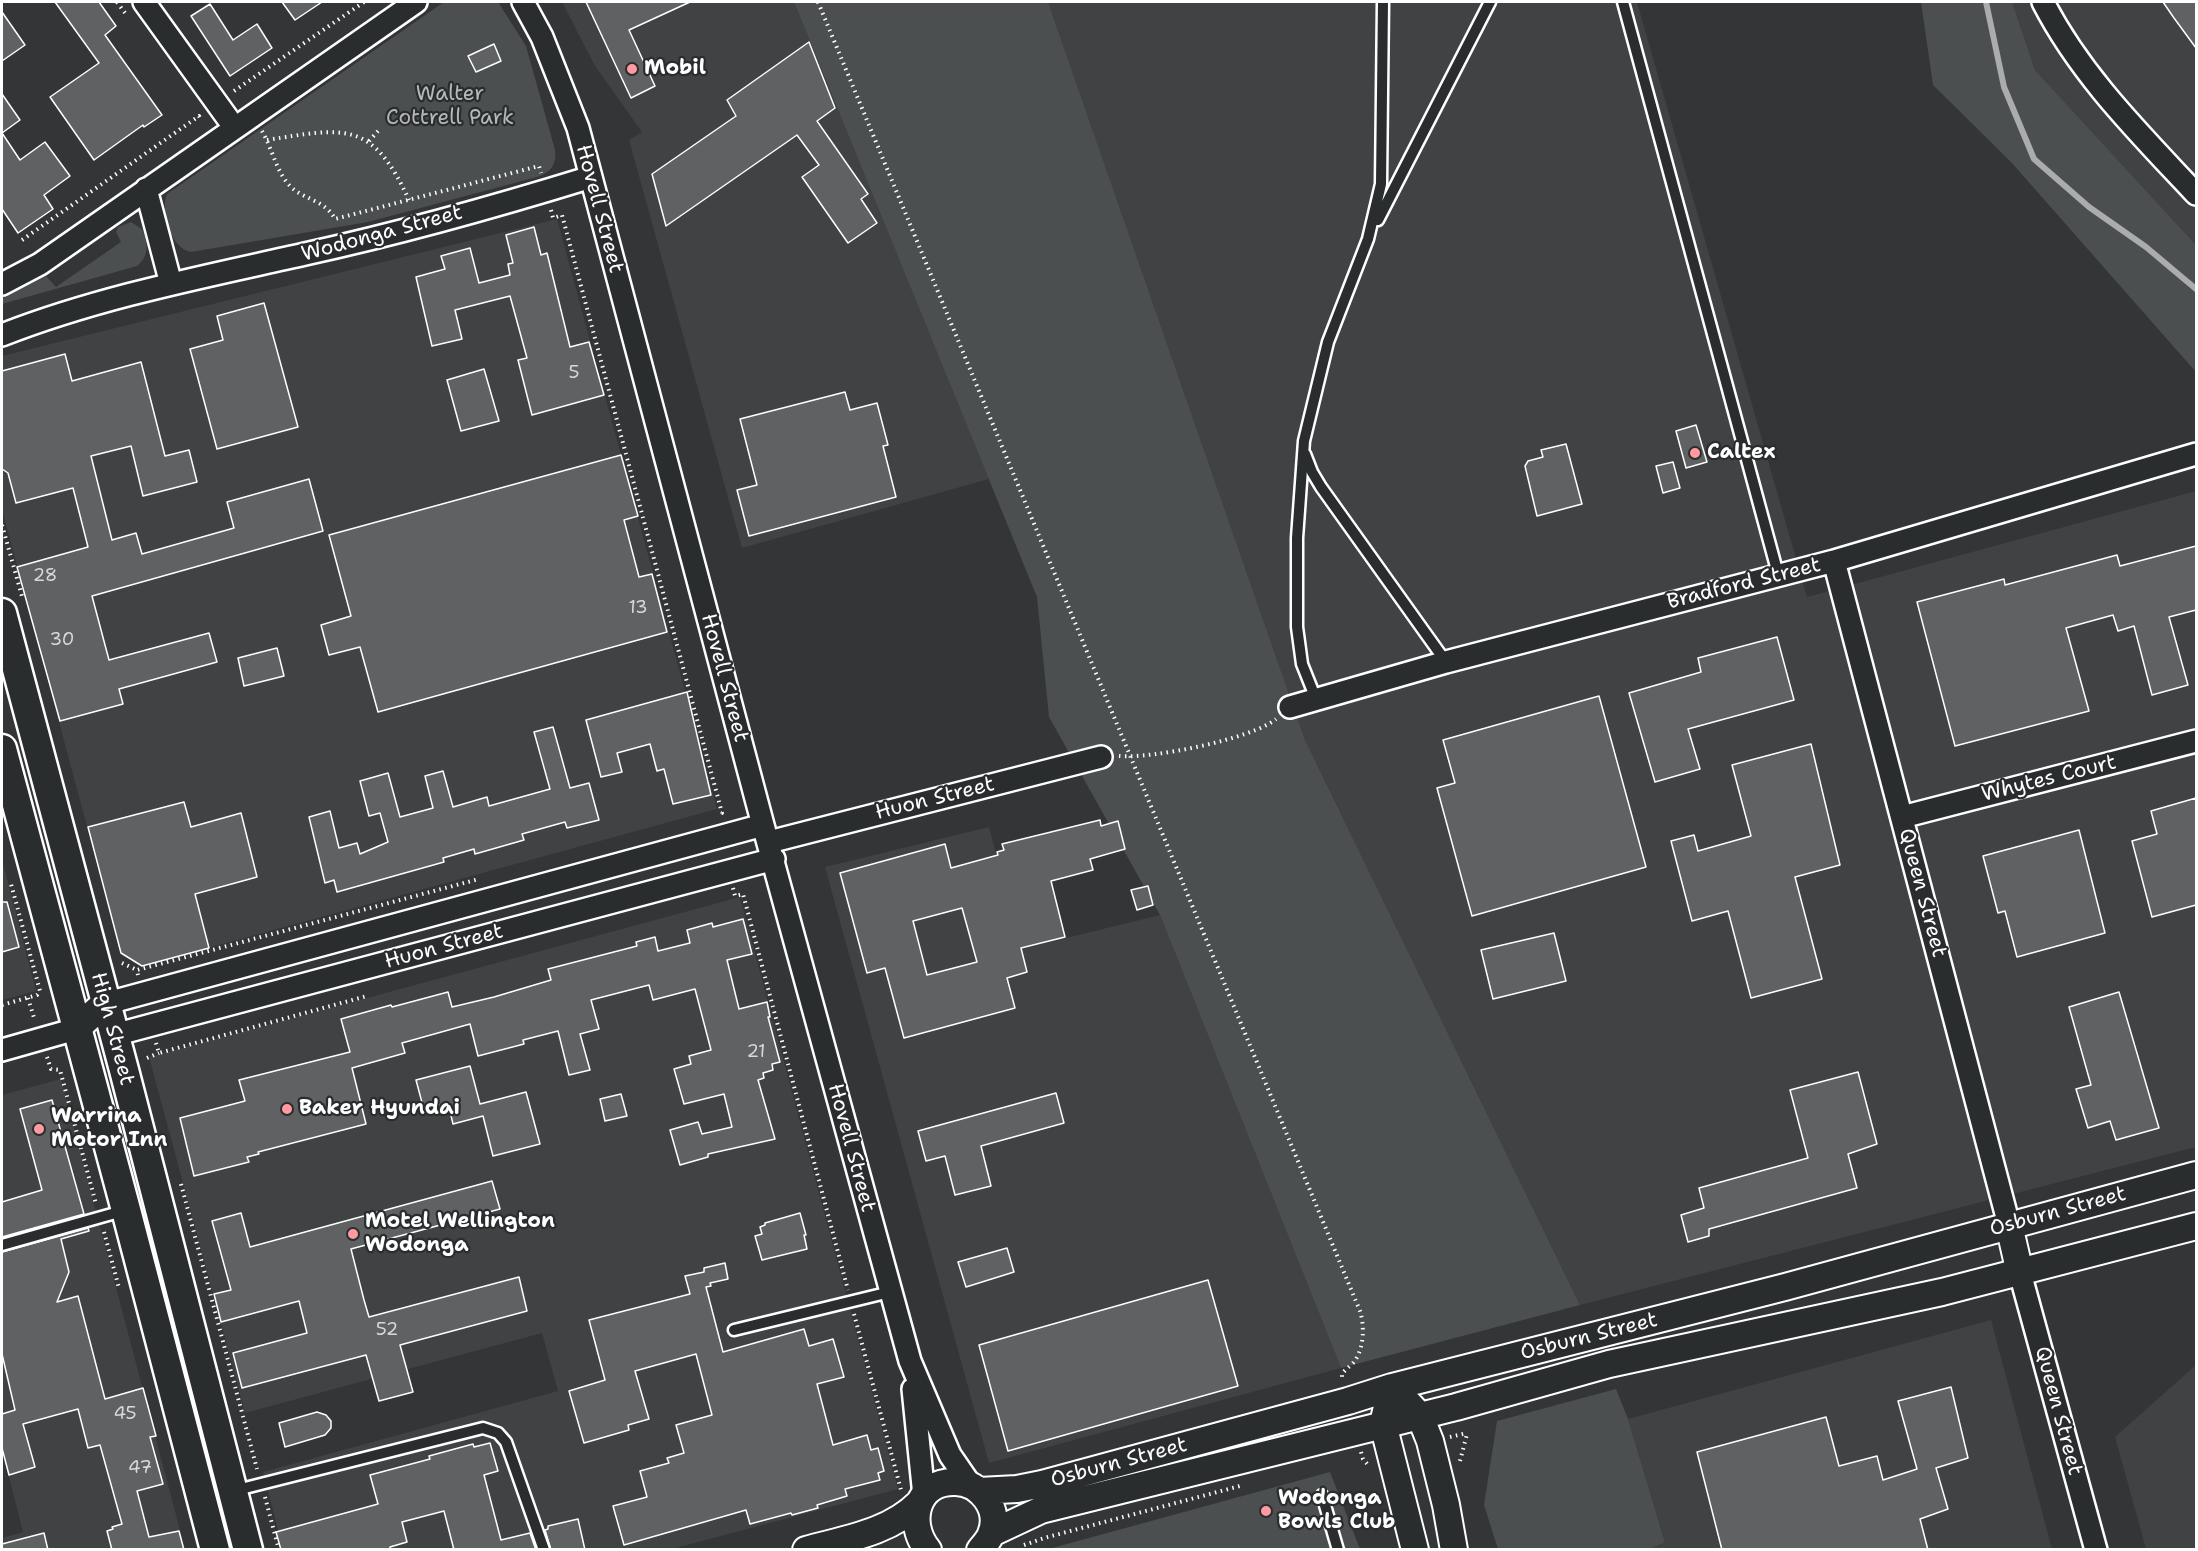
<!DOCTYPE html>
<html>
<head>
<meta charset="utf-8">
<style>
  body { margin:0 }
  #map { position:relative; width:2198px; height:1551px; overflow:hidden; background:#333536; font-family:"Shantell Sans",sans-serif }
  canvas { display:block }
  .frame { position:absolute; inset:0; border:3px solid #fff; pointer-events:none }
</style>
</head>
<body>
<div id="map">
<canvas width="2198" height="1551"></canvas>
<div class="frame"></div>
</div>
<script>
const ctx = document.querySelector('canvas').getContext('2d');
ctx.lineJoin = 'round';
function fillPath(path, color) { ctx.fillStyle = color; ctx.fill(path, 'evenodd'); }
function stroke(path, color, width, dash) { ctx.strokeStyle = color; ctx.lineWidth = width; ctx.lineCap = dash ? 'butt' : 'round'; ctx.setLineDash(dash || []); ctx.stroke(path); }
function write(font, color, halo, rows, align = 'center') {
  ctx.font = font + ' "Shantell Sans",sans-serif'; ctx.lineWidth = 4.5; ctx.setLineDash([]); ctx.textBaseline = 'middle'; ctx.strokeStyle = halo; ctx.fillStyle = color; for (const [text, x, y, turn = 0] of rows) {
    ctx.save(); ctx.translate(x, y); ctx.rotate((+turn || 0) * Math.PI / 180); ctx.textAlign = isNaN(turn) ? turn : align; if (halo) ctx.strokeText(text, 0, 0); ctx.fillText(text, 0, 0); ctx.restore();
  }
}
const built = new Path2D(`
  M562,2H794L989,479L742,548L629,140L642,132L595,66Z
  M1048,2H1637L1807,597L2196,491V1147L1580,1305L1305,740Z
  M2012,2H2196V245L2035,70Z
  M557,219L717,809L142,966L121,953L2,510V356Z
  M989,827L1021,949L1160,915L1341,1368L989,1463L825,867Z
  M2,859L36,991L2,1000Z
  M740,897L898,1489L672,1549H283L263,1472L558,1391L542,1333L245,1413L149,1057Z
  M61,1079L185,1549L2,1550V1538L23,1532L2,1450V1095Z
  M1991,1320L2052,1549H1647L1665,1541L1628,1419Z
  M2196,1365V1549H2146L2115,1437Z`);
const green = new Path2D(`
  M444,2H498L526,46L555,150C557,165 550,173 537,177L368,222L191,252C171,249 160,211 167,194Z
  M794,2H1048L1305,740L1580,1305L1341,1368L1160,915L1049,717L1037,597Z
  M1921,2H2012L2035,70L2196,245V372L2011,162L1933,85Z
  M131,222L142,229C148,242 150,256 137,266L2,304V296L39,277L46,276L56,287L121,242L116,232L118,227Z
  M1616,1389L1628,1419L1665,1542L1647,1550L1498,1549L1484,1505L1497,1421Z
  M1330,1472L1360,1549L1045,1550Z`);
const stream = new Path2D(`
  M1986,2L2004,87L2034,159L2089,207L2146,247L2196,289`);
const building = new Path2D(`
  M55,2H99L116,26L105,35L162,115L144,127L143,125L94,160L50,97L99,63Z
  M282,2H322L295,20Z
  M586,2H690L629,30L655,86L631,98Z
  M2163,2H2196V48L2174,18Z
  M210,4L233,40L257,24L272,48L230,76L191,16Z
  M2,12L25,45L2,61Z
  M809,42L835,108L817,121L868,194L861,199L877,223L848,243L802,177L819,165L797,135L666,226L652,174L736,116L727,100Z
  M494,44L501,61L476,72L468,56Z
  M2,94L20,120L2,133Z
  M2,133L20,160L45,142L70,176L44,195L53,209L18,233L2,209Z
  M534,227L541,255L547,253L570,347L589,342L604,395L532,415L518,360L527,358L510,296L455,310L462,339L432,346L416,277L445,269L441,256L470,248L479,283L510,275L508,264L513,263L506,235Z
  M264,303L298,427L217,449L190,349L223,340L217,316Z
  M65,354L72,381L141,362L165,456L189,450L197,482L143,496L131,446L91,456L112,540L136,533L142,554L234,528L227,502L309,479L323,531L92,596L109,660L209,633L217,662L119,689L123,704L60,721L17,567L88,547L73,488L16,503L8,473L2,469V371Z
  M484,369L499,421L461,431L447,380Z
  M845,392L850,410L877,403L888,445L883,446L896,497L749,536L737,490L757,485L740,419Z
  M1696,425L1707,462L1686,468L1676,431Z
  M1566,444L1582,504L1537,516L1525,466L1528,461L1543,457L1541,450Z
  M621,455L638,516L624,520L639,577L652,574L667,632L378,712L360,647L329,655L321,625L351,616L329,535Z
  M1673,462L1680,488L1663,493L1656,466Z
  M2196,546V610L2169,617L2188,685L2152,695L2134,626L2118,631L2113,615L2066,628L2089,711L1955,746L1917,602L2004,579L2005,585L2117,555L2120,566Z
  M1777,637L1794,700L1688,729L1700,769L1655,782L1629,693L1701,672L1698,658Z
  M277,648L284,676L244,686L238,658Z
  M687,692L711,795L673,804L664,769L657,771L650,744L617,753L622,772L601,777L586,720Z
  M1599,696L1646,867L1472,916L1437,788L1455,783L1443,740Z
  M553,727L570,788L589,783L599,820L567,828L565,822L522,834L524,840L475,854L474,849L443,858L444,862L337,892L334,880L325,883L309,817L330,811L339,848L357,843L360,854L388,842L380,813L369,816L360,781L388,773L400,817L433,808L425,776L443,771L453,807L487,797L489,806L550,789L534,732Z
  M1811,744L1840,865L1795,877L1822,979L1751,998L1728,911L1692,921L1671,841L1694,835L1698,851L1751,836L1732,765Z
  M2196,798V905L2152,917L2132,841L2157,834L2151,811Z
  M184,802L191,827L241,813L257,877L195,894L209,948L142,966L121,953L88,827Z
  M1100,820L1101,826L1118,821L1125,849L1090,859L1093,870L1051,881L1065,937L1021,948L1027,972L1007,978L1015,1008L904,1038L885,968L867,973L840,873L945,844L951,868L998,855L997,852L1004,850L1002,844ZM962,908L977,962L927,975L913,921Z
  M2079,830L2105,933L2017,957L2005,911L1998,913L1983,856Z
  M1148,886L1153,905L1137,910L1131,890Z
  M2,902H7L19,947L2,952Z
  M743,919L752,954L727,960L739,1009L767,1002L770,1017H768L780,1062L772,1064L773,1070L763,1073L764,1078L758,1080L775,1139L708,1154V1157L680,1165L670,1130L698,1122L702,1134L732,1127L724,1094L684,1104L674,1069L691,1064L689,1056L711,1050L695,989L653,1000L649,985L591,1000L599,1029L580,1034L590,1070L569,1075L558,1031L523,1040L524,1044L478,1056L470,1024L402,1043L405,1053L352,1068L366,1124L258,1152L259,1154L247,1157L249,1162L194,1176L180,1118L245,1101L239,1080L350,1052L341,1019L391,1005L392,1007L448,992L452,1007L494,997L551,980L548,969L637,946L636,942L655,937L658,951L690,943L687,930L712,923L713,927Z
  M1554,933L1566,981L1493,999L1481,950Z
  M2119,992L2159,1128L2116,1140L2110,1121L2088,1128L2076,1089L2091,1085L2069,1007Z
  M470,1066L480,1104L526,1092L540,1144L493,1156L483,1116L453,1124L448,1103L424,1110L416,1080Z
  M1858,1072L1877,1144L1848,1154L1857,1188L1709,1229V1236L1688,1242L1681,1215L1704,1208L1699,1188L1808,1158L1790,1090Z
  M1056,1093L1064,1123L981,1146L991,1186L955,1195L945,1156L926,1161L918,1131Z
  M621,1094L627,1116L605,1121L600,1099Z
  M52,1100L84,1214L2,1237V1202L42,1190L20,1109Z
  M492,1181L500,1209L351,1249L364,1300L369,1317L519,1277L527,1311L400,1345L413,1392L379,1401L366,1355L242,1388L233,1353L307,1333L299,1301L221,1322L214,1294L231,1290L212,1221L241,1213L250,1247Z
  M800,1213L806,1235H804L807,1249L762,1260L755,1236L762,1234L760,1227L765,1225V1223Z
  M88,1228L89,1231L61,1239L69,1272L57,1302L78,1296L105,1399L143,1388L156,1436L150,1437L163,1484L137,1491L149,1537L179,1531L184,1550H112L107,1531L113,1529L112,1527L122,1524L100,1445L88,1448L78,1409L23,1424L35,1467L9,1475L2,1448V1414L15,1410L2,1354V1252Z
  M1007,1248L1014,1272L966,1287L958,1262Z
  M725,1263L728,1279L710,1283L711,1286L706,1287L723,1352L804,1329L809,1346L833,1339L844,1377L817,1384L833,1445L867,1435L871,1450L878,1448L884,1471L878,1473L880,1480L845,1489L847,1496L817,1505L818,1508L792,1515L791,1513L750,1524L746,1510L624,1545L613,1506L647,1497L640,1471L669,1463L667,1458L684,1453L676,1425L712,1415L696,1354L635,1371L649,1419L628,1425L629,1430L584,1443L569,1391L605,1380L589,1320L690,1294L685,1276L704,1272V1268Z
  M1208,1280L1238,1386L1008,1451L979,1345Z
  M1951,1387L1968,1458L1936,1468L1948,1509L1920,1519L1928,1550H1722L1697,1452L1826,1417L1839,1466L1877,1456L1883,1480L1917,1469L1898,1401Z
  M317,1412L326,1415L331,1421V1428L325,1435L285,1447L279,1423Z
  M490,1443L498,1471L484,1475L501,1540L530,1533L536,1550H454L444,1511L402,1522L407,1542L390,1547V1550H281L276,1532L378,1504L370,1475L430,1459L429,1456L473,1444L474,1447Z
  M578,1519L585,1550H551L545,1530L548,1529V1526Z
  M44,1533L48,1550H2V1544Z`);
const path = new Path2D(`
  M117,2L125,13
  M818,2L1360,1311C1365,1327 1364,1350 1353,1363C1349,1367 1345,1370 1342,1374V1381
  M234,91L364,2
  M262,131C272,148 276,171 290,186C304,200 325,200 335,219L539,166L541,173
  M267,140C344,128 372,119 409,200
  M369,141L378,131
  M551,210L553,218L562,215L722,813L718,814
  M22,240L199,116L200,118
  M2,525L23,600
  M1119,756C1151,759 1252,739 1276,719
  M733,888L735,896L743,894L848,1290
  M122,963L137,970
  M138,975L137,970L479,879
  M28,998L35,1021
  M2,1005L37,995L40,991L11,884
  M156,1043L159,1053L367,996
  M47,1057L51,1069L60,1070L96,1204
  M147,1058L159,1053
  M181,1184L257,1469
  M104,1232L119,1288
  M854,1314L901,1490
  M1450,1437L1467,1433
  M1361,1452L1363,1459L1369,1466
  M1460,1461L1467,1434
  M265,1497L279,1550
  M1024,1545L1044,1538L1240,1486`);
const service = new Path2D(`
  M1623,2L1778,574
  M1378,220L1490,2
  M1305,454L1312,472L1321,487L1446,662
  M1316,699L1302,664L1297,627V538L1304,441L1328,342L1368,239L1381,184L1383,2
  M2,1245L126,1210
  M734,1330L890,1292
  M233,1491L483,1428L498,1433L506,1442L544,1550
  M1322,1495L1338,1550`);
const minor = new Path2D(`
  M144,2L234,127
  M523,2L542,37L578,128L763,825L910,1361L950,1455L972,1487
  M2043,2C2081,76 2140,134 2196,194
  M146,189L171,284
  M2,284L40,264L416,2
  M2,335C99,297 203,277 305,254C401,233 497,206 591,177
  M1834,561L2009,1225
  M1290,707L1446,662L1834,561L2196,454
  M1902,817L2196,741
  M769,842L1101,757
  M104,1004L763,825
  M114,1035L774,859
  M2,1050L76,1029
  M2020,1273L2096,1550
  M913,1389L924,1496`);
const tertiary = new Path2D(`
  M76,1029L104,1004
  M2009,1225L2020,1273
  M1409,1404L1420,1416L1430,1441L1446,1505L1454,1550
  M1387,1407L1383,1424L1415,1550
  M979,1491L1017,1489L1042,1484L1348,1401L1392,1387L1785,1287L2196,1175
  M992,1533L1041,1510L1456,1407L1609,1364L1942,1292L2196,1226
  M806,1550C845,1539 889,1533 919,1503
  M928,1550C906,1523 916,1481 955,1482C981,1482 1001,1510 991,1534C989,1540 984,1545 980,1550`);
const secondary = new Path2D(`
  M2,613L124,1070L248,1550
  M2,749L126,1210L215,1550`);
const markers = [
  [632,69,6,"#ff9aa2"],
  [1695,453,6,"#ff9aa2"],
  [287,1109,6,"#ff9aa2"],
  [39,1129,6,"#ff9aa2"],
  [353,1234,6,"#ff9aa2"],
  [1266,1511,6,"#ff9aa2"]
];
const numberNames = [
  ["5",574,373],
  ["28",45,576],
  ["13",638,608],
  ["30",62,640],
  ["21",756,1052],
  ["52",387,1330],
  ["45",125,1414],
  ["47",140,1468]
];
const poiNames = [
  ["Mobil",644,69],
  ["Caltex",1707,453],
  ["Baker Hyundai",299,1109],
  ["Warrina",51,1117],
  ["Motor Inn",51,1141],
  ["Motel Wellington",365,1222],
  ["Wodonga",365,1246],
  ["Wodonga",1278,1499],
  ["Bowls Club",1278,1523]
];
const parkNames = [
  ["Walter",450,95],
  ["Cottrell Park",450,119]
];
const streetNames = [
  ["Hovell Street",599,209,75],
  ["Wodonga Street",382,234,-15],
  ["Bradford Street",1744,584,-14],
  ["Hovell Street",724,678,75],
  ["Whytes Court",2049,779,-14],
  ["Huon Street",935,799,-14],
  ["Queen Street",1922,893,75],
  ["Huon Street",444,947,-15],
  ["High Street",112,1029,75],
  ["Hovell Street",851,1148,75],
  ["Osburn Street",2058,1212,-15],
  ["Osburn Street",1589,1337,-14],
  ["Queen Street",2058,1411,75],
  ["Osburn Street",1119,1463,-15]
];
fillPath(built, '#404243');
fillPath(green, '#4c4f50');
stroke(stream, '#abacad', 6);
fillPath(building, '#5f6162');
stroke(building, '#fff', 1.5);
stroke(service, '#fff', 15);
stroke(minor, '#fff', 26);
stroke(tertiary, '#fff', 30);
stroke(secondary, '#fff', 33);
stroke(path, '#fff', 4, [1.5, 4.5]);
stroke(service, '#2a2d2e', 10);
stroke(minor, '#2a2d2e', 21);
stroke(tertiary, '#2a2d2e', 26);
stroke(secondary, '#2a2d2e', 28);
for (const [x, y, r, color] of markers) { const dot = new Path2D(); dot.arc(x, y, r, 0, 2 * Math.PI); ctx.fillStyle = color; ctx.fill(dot); stroke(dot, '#2a2d2e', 2); }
write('18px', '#d7d8d8', null, numberNames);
write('bold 21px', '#fff', '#2a2d2e', poiNames, 'left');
write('21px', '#b7b9b9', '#2a2d2e', parkNames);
write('21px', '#fff', '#2a2d2e', streetNames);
</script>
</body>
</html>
